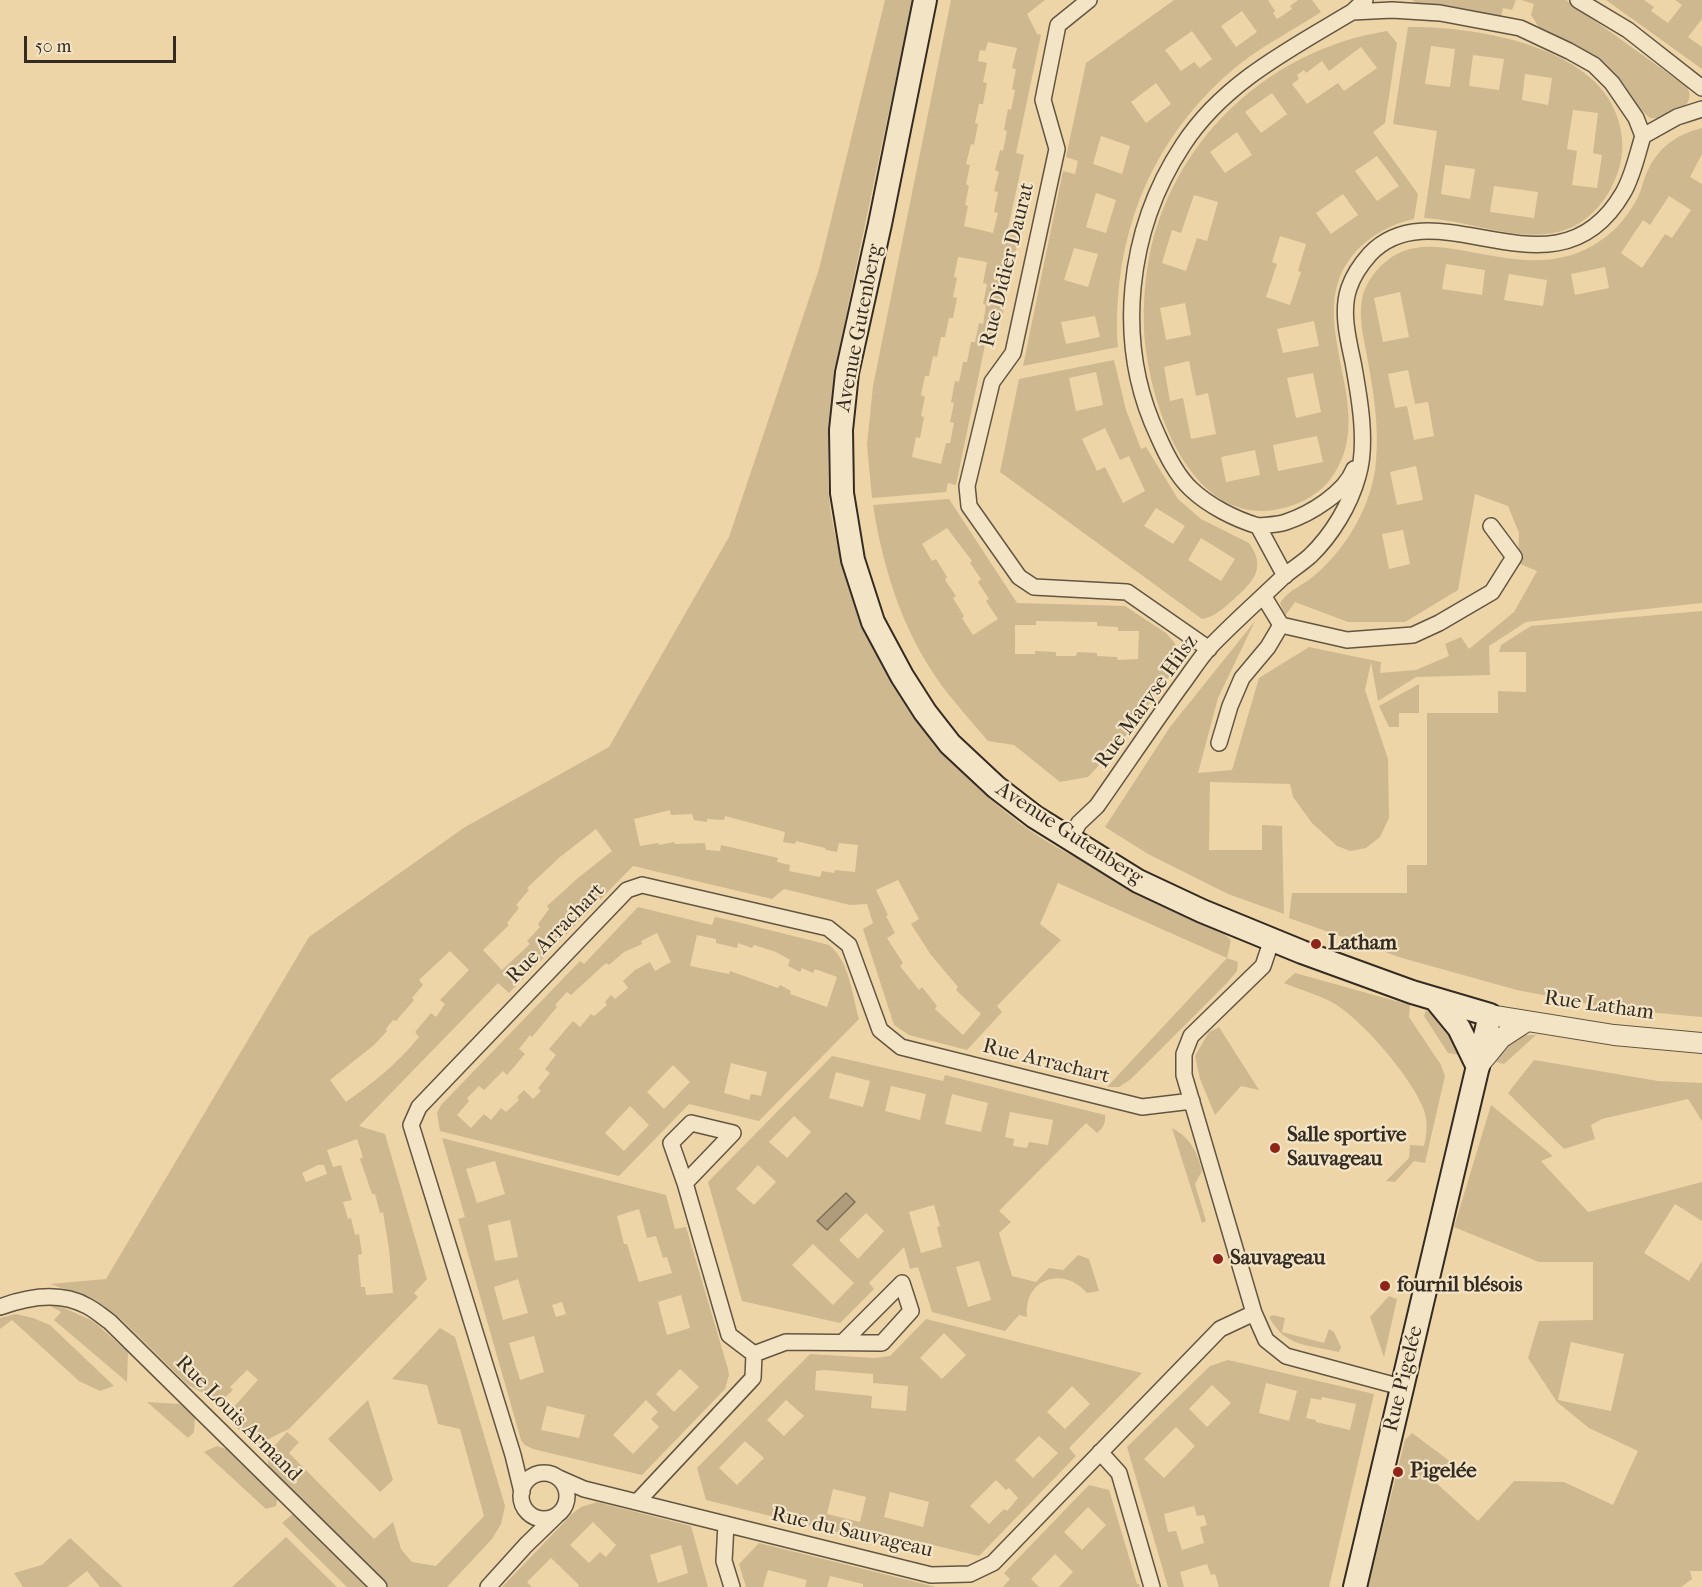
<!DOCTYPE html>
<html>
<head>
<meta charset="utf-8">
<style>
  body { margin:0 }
  #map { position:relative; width:1702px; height:1587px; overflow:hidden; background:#eed5a7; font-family:"IM FELL French Canon",serif }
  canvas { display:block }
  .scale { position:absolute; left:24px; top:36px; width:152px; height:27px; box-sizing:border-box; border:3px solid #342c22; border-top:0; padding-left:8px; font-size:18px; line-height:21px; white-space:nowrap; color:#342c22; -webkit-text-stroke:4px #f4e4c6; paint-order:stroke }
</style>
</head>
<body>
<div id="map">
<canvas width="1702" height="1587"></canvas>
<div class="scale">50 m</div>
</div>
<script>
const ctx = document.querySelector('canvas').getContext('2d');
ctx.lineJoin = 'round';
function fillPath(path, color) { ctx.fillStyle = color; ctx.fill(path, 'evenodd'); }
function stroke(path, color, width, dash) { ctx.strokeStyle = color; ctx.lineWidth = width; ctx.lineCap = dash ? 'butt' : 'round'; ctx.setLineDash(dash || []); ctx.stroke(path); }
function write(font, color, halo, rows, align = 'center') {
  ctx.font = font + ' "IM FELL French Canon",serif'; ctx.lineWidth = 4.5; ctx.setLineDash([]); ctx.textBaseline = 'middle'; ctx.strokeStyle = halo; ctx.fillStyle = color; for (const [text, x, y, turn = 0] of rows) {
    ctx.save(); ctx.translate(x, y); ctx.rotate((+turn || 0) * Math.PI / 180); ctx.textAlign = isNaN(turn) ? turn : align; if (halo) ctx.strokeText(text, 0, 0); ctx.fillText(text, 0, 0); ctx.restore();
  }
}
const green = new Path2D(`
  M885,0H913C895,81 878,163 861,244C844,326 823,411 829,496C831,523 839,552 847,579C877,678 938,761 1021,824C1048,844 1078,859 1109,874C1147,894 1186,914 1224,934L1231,940L1227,958L1238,962L1237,971L1227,983L1131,1079L1119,1087H1107L1227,958L1058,883L1040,924L1061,940L997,1006L1002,1012L967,1050L909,1035L894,1025L863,929L873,923L867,904L850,905L784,889L772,899L633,866L509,993L498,983L359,1126L385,1134L427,1279L414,1293L418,1297L289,1429C251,1446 260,1453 229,1419L232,1409L258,1380L247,1370L230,1387L233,1390L220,1402L188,1385L121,1319L94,1299L50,1284L106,1279L309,937L465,827L609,747L729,537L819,269ZM670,810L671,815L692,814L694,820L707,822V819L724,820L725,816L785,832L783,842L795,844L796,841L825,848L826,850L837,852L839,843L858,845L855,872L835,870L834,873L822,871L820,877L789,871L790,865L777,862L778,858L721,845L720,851L706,850L705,843L675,844L674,842L659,845L658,843L640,846L634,819ZM596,829L612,851L578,878L547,906L549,909L538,924L540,927L527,941L530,944L502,970L483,950L509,925L507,923L519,908L516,905L529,890L527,888L560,857ZM898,880L919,919L911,924L931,955L958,987L956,990L981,1014L963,1035L935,1009L937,1006L922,987L919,990L900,966L903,963L887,938L895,933L886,916L888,915L876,890ZM450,951L469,970L440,1000L445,1004L436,1017L431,1013L415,1032L419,1037C398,1063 373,1083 346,1102L330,1080L374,1045L387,1031L386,1029L393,1020L396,1021L414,1000L412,998L423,985L419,980ZM357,1139L363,1157L360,1159L372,1194H375L380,1213L383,1212L389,1249L393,1293L366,1295L365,1287H361L358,1255L362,1254L359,1234L355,1235L351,1218L348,1219L343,1202L352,1200L341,1165L333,1167L327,1150ZM318,1165H324L327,1174L306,1182L302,1173Z
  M951,0H1045L1027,14L1037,34L1041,35L1016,153L1024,155L1007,233L1019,237L998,336L985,345L956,485L948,483L946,492L872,498L867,445L873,386ZM988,42L1017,48L1012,68L1016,69L1012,89L1015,90L1011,110L1008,109L1004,130L1007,131L1003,151L1000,150L995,170L999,172L994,191L998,192L994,212L998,213L993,233L964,226L968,206L965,205L969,186L966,184L970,165L966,164L971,144L974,145L978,124L975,123L979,104H983L987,83L983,82L987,63L978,61L980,50L985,51ZM958,257L987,262L983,283L987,284L983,304L986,305L983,324L979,323L975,342H971L967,362H963L959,382L955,381L951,402L954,403L950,422L954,423L950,443H946L941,464L912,457L916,437L920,438L924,417L921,416L925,397L921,395L925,376H929L933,356L937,357L941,337H945L949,318H953L957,298L953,297L957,278L954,277Z
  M1174,0H1268L1275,11L1273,13L1277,19L1292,9L1290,6L1298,0H1312L1321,12C1293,30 1262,46 1236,67C1165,126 1125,205 1118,297C1117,313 1116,330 1118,347L1023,366L1063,171L1075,174L1078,161L1066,157L1086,63ZM1242,11L1257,32L1236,47L1221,26ZM1192,31L1212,59L1200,68L1194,62L1181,71L1165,50ZM1156,83L1171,104L1146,123L1131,102ZM1101,136L1130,146L1122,174L1093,164ZM1096,193L1116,200L1106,233L1086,227ZM1074,248L1098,254L1088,287L1064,280ZM1095,316L1100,337L1066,344L1061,322Z
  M1412,0H1516L1512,10L1503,8L1501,17L1468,10L1422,7Z
  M1521,0H1566L1687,87C1699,107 1666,120 1650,118L1633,103L1616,76L1603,63L1568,41L1540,29L1531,15L1534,4Z
  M1606,0H1644L1654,7L1651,11L1668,23L1682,5L1675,0H1702V19L1688,37L1702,47V69Z
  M1408,27C1473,26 1593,45 1617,116C1625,139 1624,160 1614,182C1604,205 1584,226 1558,232C1514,242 1468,220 1424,218L1437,131L1393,124ZM1431,46L1455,49L1450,87L1425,84ZM1473,55L1504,59L1499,90L1469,86ZM1525,74L1552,78L1548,105L1522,100ZM1573,110L1598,113L1593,153L1602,155L1597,188L1572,185L1577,151L1567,149ZM1445,165L1475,169L1470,199L1441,194ZM1494,186L1538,192L1534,218L1490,212Z
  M1387,31L1397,43L1385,123L1373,132L1418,194L1414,219C1392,224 1375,233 1359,248C1292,316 1387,409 1329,481C1316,497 1294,507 1274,510C1187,523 1148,399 1144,331C1143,303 1145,275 1151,248C1178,134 1273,49 1387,31ZM1361,47L1377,68L1344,91L1338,83L1307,104L1292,84L1299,79L1297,75L1304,70L1306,73L1322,61L1329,71ZM1272,93L1287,114L1261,133L1245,112ZM1237,132L1252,155L1225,173L1210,152ZM1377,156L1399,186L1377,201L1355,171ZM1343,194L1358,215L1331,234L1316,213ZM1194,195L1218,202L1207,241L1197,238L1186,271L1162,263L1172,230L1181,233ZM1280,236L1306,244L1298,271L1301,272L1290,305L1266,297L1277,264L1272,262ZM1185,303L1191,335L1166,340L1160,308ZM1314,321L1319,346L1283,353L1277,329ZM1189,361L1196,396L1208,393L1216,434L1191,439L1183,398L1170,401L1164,367ZM1313,373L1321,412L1296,418L1287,378ZM1317,436L1323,462L1278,471L1273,445ZM1255,450L1260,475L1226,482L1221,457Z
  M1702,128V154L1690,177L1702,184V603L1526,622L1489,646L1490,675L1416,677L1378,701L1371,662L1365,690L1388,759L1389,818L1380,837L1366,848L1350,851L1337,846L1312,823L1293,797L1290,784L1210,782L1209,850H1262V825L1282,826L1284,914L1228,894L1148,854L1105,827L1170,727L1255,621L1218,698L1198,773L1232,770L1259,678L1309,647L1381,662L1380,673L1416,670L1449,656L1445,644L1461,637L1469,649L1514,612L1537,571L1518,563L1519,533L1508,506L1475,494L1458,590L1405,622H1348L1295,602L1285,616L1280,603C1288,590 1304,585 1315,575C1347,548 1373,503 1376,461C1379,427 1374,395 1368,362C1365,343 1358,319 1362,299C1366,279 1383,260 1401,252C1420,244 1440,247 1460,250C1506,258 1549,270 1592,246C1612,235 1628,217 1638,197C1641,191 1642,185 1644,180C1654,151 1673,135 1702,128ZM1669,196L1691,210L1672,238L1665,234L1642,268L1621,253L1643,220L1650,225ZM1446,264L1485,270L1482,295L1442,289ZM1605,267L1609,288L1575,295L1571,274ZM1509,274L1547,280L1543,306L1504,300ZM1400,292L1409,337L1383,342L1374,298ZM1408,370L1415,404L1428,402L1434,436L1414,440L1407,406L1395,408L1388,374ZM1416,466L1423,500L1397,505L1390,472ZM1403,530L1410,564L1389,569L1382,534Z
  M1114,360L1126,410L1141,449L1146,447L1178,499L1201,519L1249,543C1267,568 1253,582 1234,599C1224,608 1216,616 1202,619L1000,472L1019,379ZM1096,372L1103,405L1076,411L1069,378ZM1105,428L1120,460L1129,456L1145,491L1123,503L1105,467L1097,471L1082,439ZM1156,508L1185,526L1173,544L1144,526ZM1201,538L1235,559L1221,581L1188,560Z
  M949,499L1017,603L1125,606L1166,633L1174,642L1178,651V659L1175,669L1125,737L1088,777L1060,782L1014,745L988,741C975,726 962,711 949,695C905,639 884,574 873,505ZM947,528L972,561L970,563L981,579L978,582L989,599L986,601L998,619L973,635L962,618L964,616L953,598L956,596L945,580L947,577L936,559L932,561L922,544ZM1036,621L1097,622V626L1118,627V631H1139L1138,659L1118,660L1117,657L1097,656V653L1077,652L1076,656H1056V652L1035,651V654H1015V625H1036Z
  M1702,611V1017L1614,1009L1517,990L1402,958L1289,918L1292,893H1407V865H1427V713H1498V691L1526,692V652H1499L1501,645L1531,626Z
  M1419,684V713H1399V727H1389L1379,706Z
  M638,907L712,925L715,917L729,920L829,945C850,962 852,995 859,1019L759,1121L689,1104L619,1176L440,1131L437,1113L441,1105L580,961L584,964ZM657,933L671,962L655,971L650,962L635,970L623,981L628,988L615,999L611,995L605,1002L607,1005L594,1016L591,1014L580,1027L573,1021L549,1049L556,1055L545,1069L550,1073L538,1088L541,1091L533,1099L524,1090L517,1097L519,1100L506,1112L501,1108L491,1120L484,1114L471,1128L457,1115L469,1101L467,1098L479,1086L484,1090L503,1071L507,1075L525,1054L519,1049L530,1035L532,1037L557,1007L555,1005L567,992L571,995L606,963L609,965L624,952L642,944L641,941ZM697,935L716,939V943L737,948L738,943L752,948L754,945L776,952L790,960L788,966L800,972L802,968L813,973L815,969L837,977L827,1007L790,994L791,991L780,985L778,988L730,971L729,974L690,966ZM731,1063L767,1072L761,1096L751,1094L749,1100L724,1093ZM673,1065L690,1082L664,1109L647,1092ZM630,1106L649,1125L624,1151L605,1133Z
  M1295,973L1410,1005L1409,1017L1441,1065L1445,1076L1425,1163L1414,1161L1395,1182L1386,1181L1409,1158L1410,1145L1424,1146C1427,1134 1428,1122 1424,1110C1413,1079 1363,1021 1335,1004C1320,995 1300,990 1284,983Z
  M1426,1010C1446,1023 1450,1033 1460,1055L1448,1053L1424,1016Z
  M1219,1027L1259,1090L1241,1086L1215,1115L1200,1079L1195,1056L1209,1032Z
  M1521,1035H1536L1504,1064L1496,1062L1503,1047Z
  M832,1056L943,1081L945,1075L1105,1115C1106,1123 1103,1128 1097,1133L1086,1123L999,1211L1011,1222L999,1233L1012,1276L1036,1282L1049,1268L1063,1270L1078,1255L1089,1259L1099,1291L1087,1293C1063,1265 1023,1279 1027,1317L1019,1315L1005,1331L932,1312L918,1267L910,1269L904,1247L869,1283L874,1289L840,1323L742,1301L708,1182ZM836,1072L870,1081L863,1107L829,1098ZM891,1086L926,1094L920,1120L885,1111ZM952,1094L988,1103L981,1132L945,1124ZM1010,1112L1053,1120L1048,1145L1029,1142L1027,1148L1013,1146L1014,1139L1005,1137ZM794,1116L811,1132L787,1158L769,1142ZM758,1165L776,1182L754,1205L736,1189ZM846,1193L855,1201L826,1230L818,1221ZM934,1205L940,1226L937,1227L942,1247L921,1253L909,1212ZM866,1213L884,1231L858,1259L839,1240ZM813,1244L854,1283L833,1305L792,1265ZM979,1261L991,1300L968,1307L956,1267Z
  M1534,1060L1658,1081L1702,1083V1121L1688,1099L1602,1119L1591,1125L1595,1139L1564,1149L1508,1093Z
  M1491,1105L1553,1156L1541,1161L1588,1212L1702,1182V1221L1675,1204L1644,1253L1689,1281L1702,1261V1571H1690L1692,1579L1681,1587H1368L1405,1440L1412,1433L1451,1462L1434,1481L1478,1521L1514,1481L1564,1482L1613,1505L1638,1451L1589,1428L1557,1402L1528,1358L1539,1321L1593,1320V1262H1539L1454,1227ZM1571,1342L1624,1354L1611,1411L1558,1400Z
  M1172,1128C1191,1138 1197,1152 1202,1171L1195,1184L1206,1221L1202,1223Z
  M442,1138L666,1195L675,1229L686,1227L728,1369L729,1375L725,1389L642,1475L533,1449L525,1445L521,1440L458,1219L465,1217ZM495,1161L505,1194L477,1203L466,1169ZM639,1209L647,1238L656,1236L663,1258L667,1257L672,1273L639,1282L627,1244H624L617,1216ZM510,1220L518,1257L495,1261L488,1225ZM518,1279L528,1313L503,1320L494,1287ZM681,1295L690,1328L667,1335L658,1302ZM562,1302L566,1314L556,1317L552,1305ZM534,1336L544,1372L520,1380L509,1343ZM680,1369L699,1387L674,1412L656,1394ZM646,1400L658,1412L651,1419L659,1427L633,1454L613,1435ZM547,1406L585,1415L579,1438L541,1430Z
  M1389,1296L1397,1299L1384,1357L1370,1317Z
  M45,1303L64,1308L93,1321L128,1352L127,1382L54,1320L61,1312Z
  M16,1314L33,1318L50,1325L114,1386L100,1391L79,1381L12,1320L0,1329V1318Z
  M1273,1315L1285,1318L1282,1332L1324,1343L1329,1329L1334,1332L1341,1347L1339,1352C1309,1345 1285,1347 1269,1317Z
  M926,1319L1142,1373L1069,1448L1076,1456L979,1556L870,1530L868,1540L706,1500L697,1468L810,1354L875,1358L890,1356ZM944,1333L966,1355L942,1379L920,1358ZM824,1370L873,1374V1383L908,1386L906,1411L871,1408L872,1396L815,1390L816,1371ZM1072,1386L1090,1404L1065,1429L1047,1412ZM786,1400L804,1416L784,1436L767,1420ZM1039,1436L1058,1453L1033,1478L1015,1460ZM745,1441L764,1458L737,1485L719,1468ZM996,1480L1006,1490L1009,1488L1018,1498L1007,1511L1004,1509L989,1524L970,1506ZM833,1489L866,1497L860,1522L827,1514ZM890,1492L929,1502L923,1527L884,1517Z
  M440,1328L455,1337L505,1506L501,1524L492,1539L447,1587H387L278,1480L269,1469L267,1454L287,1432L299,1442L289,1453L374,1539L393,1522L401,1549L412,1562L436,1566L484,1516L460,1429L438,1424L427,1385L392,1379Z
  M1228,1360L1374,1394L1329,1587H1219L1215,1574L1211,1575L1207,1564L1180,1572L1184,1587H1168L1127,1447L1210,1366ZM1266,1383L1297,1391L1289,1421L1259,1413ZM1212,1385L1231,1403L1207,1427L1189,1409ZM1322,1397L1356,1404L1350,1430L1316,1422V1420L1306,1418L1311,1398L1321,1400ZM1176,1427L1195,1446L1164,1478L1144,1459ZM1194,1506L1197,1516L1204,1515L1207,1525L1200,1527L1204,1543L1182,1550L1176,1531L1168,1532L1164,1514Z
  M368,1400L393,1480L380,1492L328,1439Z
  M147,1402L180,1404L195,1417L194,1432L188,1438Z
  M217,1446L226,1449L278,1497L276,1506L266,1509L204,1452Z
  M1089,1485L1109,1490L1137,1584H1139L1140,1587H1059L1073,1572L1055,1554L1031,1579L1039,1587H1003L1010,1579L1004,1573ZM1088,1507L1106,1525L1082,1550L1064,1532Z
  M597,1502L691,1526L708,1587H578L579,1585L551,1558L527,1582L532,1587H502L573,1513L581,1507ZM593,1522L616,1545L606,1557L600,1552L589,1563L570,1545ZM681,1545L688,1573L658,1583L650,1555Z
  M293,1514L369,1587H347L282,1523Z
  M286,1537L337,1587H232Z
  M70,1538L123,1587H100L87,1571L67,1587H23L14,1573L42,1565Z
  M759,1543L936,1587H863V1584L830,1576L827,1587H805L807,1580L768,1570L763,1587H746L739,1564Z`);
const water = new Path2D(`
  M846,1193L855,1202L827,1230L817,1221Z`);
const minor = new Path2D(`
  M1089,0L1058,25L1043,100L1057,149L1013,353L992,382L967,486L969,506L1019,577L1034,587L1127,592L1209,649
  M1578,0L1628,30L1702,88
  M1352,12L1392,10L1440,13L1520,28L1569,51L1594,65L1612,83L1636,118L1643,136
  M1258,526C1267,525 1277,525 1286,522C1310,514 1345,493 1354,469
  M1285,576L1258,526C1235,519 1209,506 1191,489C1176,475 1166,454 1158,436C1114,343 1127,230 1183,145C1223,83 1290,49 1352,12L1365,0
  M1281,625L1347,640L1413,635L1439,623L1492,592L1514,557L1491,526
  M1219,743L1230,706L1242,678L1268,647L1281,625L1264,597
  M1071,837L1079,823L1097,806C1125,766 1152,726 1180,687C1190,674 1199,659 1210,647C1233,623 1258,601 1282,578C1291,570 1301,564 1310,556C1332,535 1350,505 1358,476C1368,443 1359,395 1353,362C1348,339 1341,311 1349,288C1353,276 1362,263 1370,254C1437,184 1556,308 1623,193C1633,176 1637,155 1643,136L1677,117L1702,109
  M1272,939L1263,966L1191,1036L1184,1054V1075L1254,1313L1266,1340L1286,1356L1401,1387
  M0,1307C27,1297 60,1291 87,1306C95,1310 103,1317 110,1322L379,1587
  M754,1354L786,1342L882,1343L911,1311L902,1283L842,1343
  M1100,1452L1119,1473L1152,1587
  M521 1496a23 23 0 1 1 46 0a23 23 0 1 1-46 0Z
  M559,1478L584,1489L931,1575L970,1574L993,1563L1220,1329L1254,1313
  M522,1492L513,1455L411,1125L419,1107L627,890L642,885L828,928L849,945L880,1030L901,1047L1142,1107L1192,1101
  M637,1502L753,1378L754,1354L729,1335L685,1183L733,1133L691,1123L671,1143L685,1183
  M726,1524L724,1561L732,1587
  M488,1587L526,1545L556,1516`);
const tertiary = new Path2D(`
  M1490,1015L1614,1035L1702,1043
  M1479,1065L1501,1038L1527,1021`);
const secondary = new Path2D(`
  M925,0L880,224L847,373L841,430L842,493L853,560L873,622L902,676L925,712L950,744L996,787L1035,817L1138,881L1202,911L1302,952L1412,992L1490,1015L1355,1587
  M1436,1000L1459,1028L1478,1067`);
const markers = [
  [1316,944,6,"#8f2418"],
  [1275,1148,6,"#8f2418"],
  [1218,1259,6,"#8f2418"],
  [1385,1286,6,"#8f2418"],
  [1398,1472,6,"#8f2418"]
];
const streetNames = [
  ["Rue Didier Daurat",1008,265,-76],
  ["Avenue Gutenberg",860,328,-79],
  ["Rue Maryse Hilsz",1147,702,-54],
  ["Avenue Gutenberg",1069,834,33],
  ["Rue Arrachart",556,934,-46],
  ["Rue Latham",1599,1006,8],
  ["Rue Arrachart",1046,1062,14],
  ["Rue Pigelée",1404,1379,-76],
  ["Rue Louis Armand",238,1419,45],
  ["Rue du Sauvageau",852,1533,13]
];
const poiNames = [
  ["Latham",1328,944],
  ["Salle sportive",1287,1136],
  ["Sauvageau",1287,1160],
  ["Sauvageau",1230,1259],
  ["fournil blésois",1397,1286],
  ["Pigelée",1410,1472]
];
fillPath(green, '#ceb890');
fillPath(water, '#af9c7a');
stroke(water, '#7e6f57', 1.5);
stroke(minor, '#625643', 18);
stroke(tertiary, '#625643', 22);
stroke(secondary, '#342c22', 26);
stroke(minor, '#f4e4c6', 15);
stroke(tertiary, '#f4e4c6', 20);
stroke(secondary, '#f4e4c6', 22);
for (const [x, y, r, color] of markers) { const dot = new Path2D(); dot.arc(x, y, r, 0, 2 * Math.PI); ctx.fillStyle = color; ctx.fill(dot); stroke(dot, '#f4e4c6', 2); }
write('21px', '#342c22', '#f4e4c6', streetNames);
write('bold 21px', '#342c22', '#f4e4c6', poiNames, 'left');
</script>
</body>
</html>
